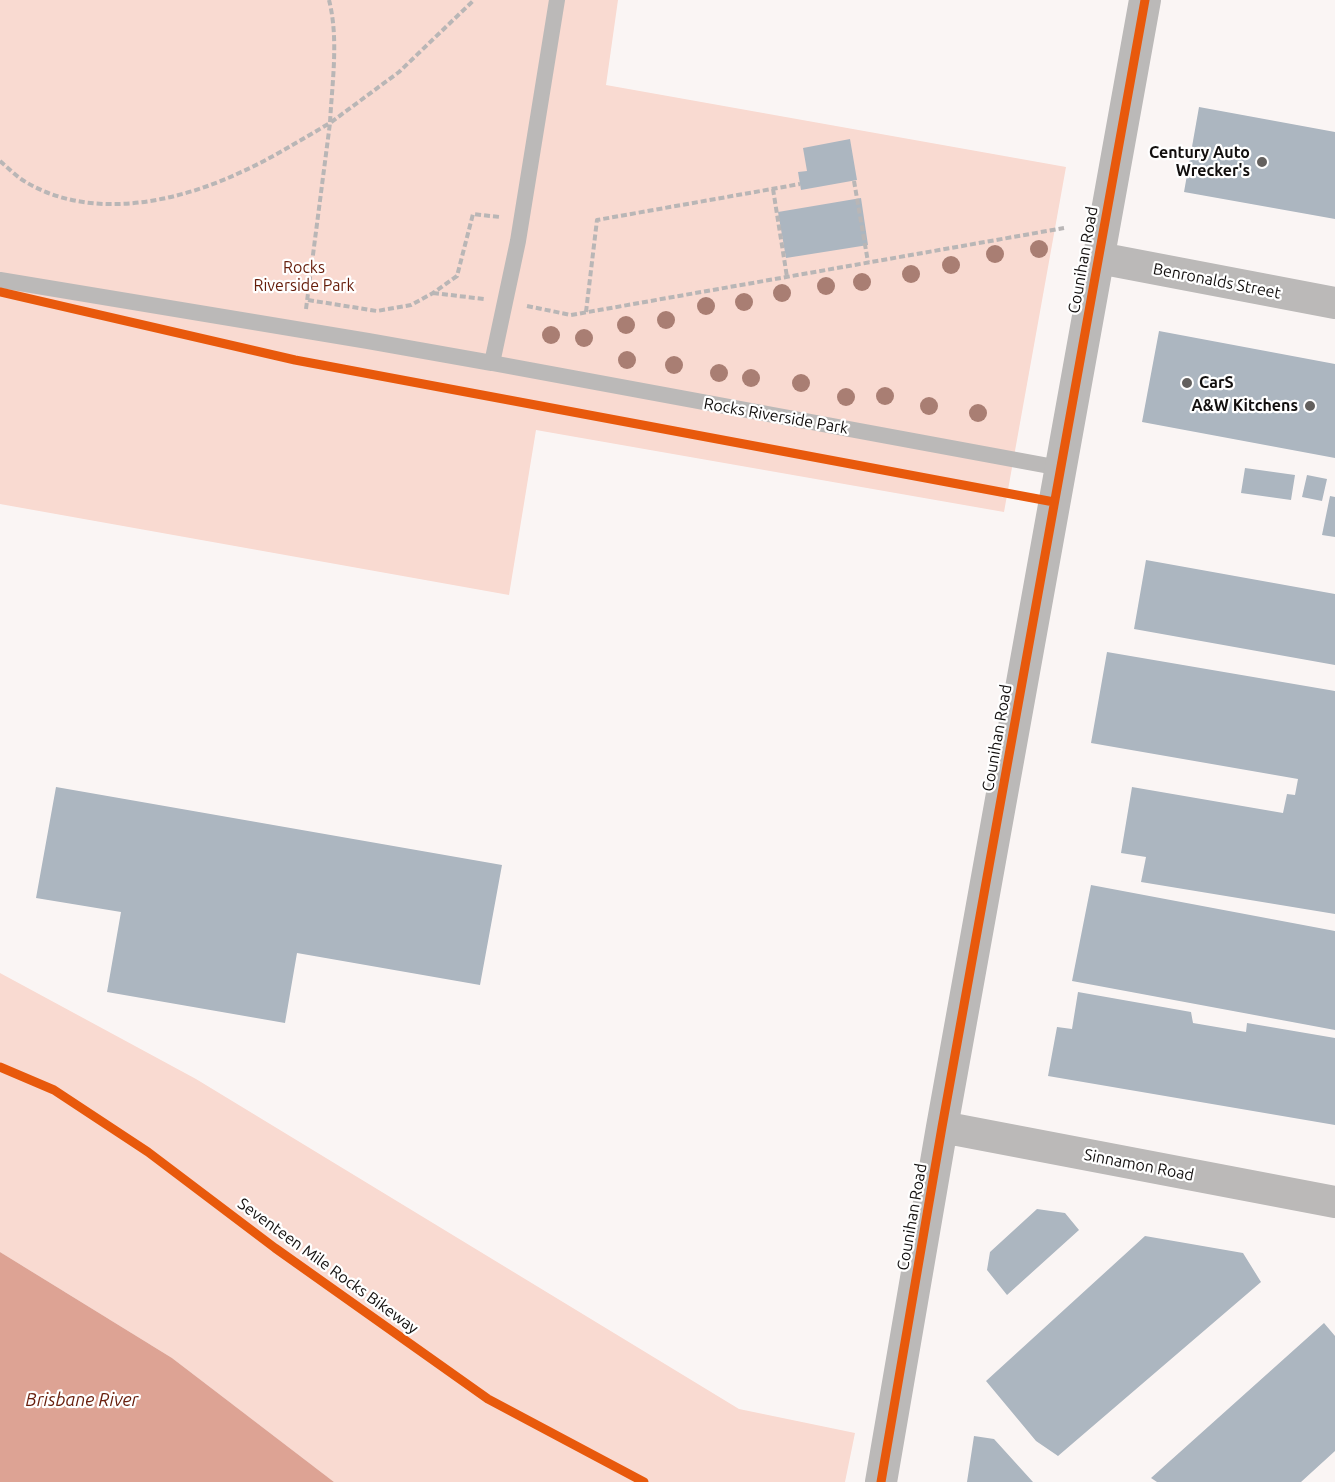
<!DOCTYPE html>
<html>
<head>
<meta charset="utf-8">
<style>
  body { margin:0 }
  canvas { display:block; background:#faf5f4 }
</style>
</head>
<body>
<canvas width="1335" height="1482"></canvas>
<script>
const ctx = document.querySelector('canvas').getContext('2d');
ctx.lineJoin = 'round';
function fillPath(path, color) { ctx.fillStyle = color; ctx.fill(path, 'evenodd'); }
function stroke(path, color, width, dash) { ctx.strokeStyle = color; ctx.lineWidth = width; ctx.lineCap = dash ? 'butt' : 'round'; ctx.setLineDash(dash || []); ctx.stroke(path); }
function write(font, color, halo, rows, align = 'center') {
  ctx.font = font + ' Ubuntu,sans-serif'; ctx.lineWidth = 4.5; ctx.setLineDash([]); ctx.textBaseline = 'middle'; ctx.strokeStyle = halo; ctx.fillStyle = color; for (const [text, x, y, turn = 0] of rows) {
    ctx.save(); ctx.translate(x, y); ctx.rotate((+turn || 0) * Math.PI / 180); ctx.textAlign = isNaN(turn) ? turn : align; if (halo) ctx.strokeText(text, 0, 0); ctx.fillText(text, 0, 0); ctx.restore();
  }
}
const green = new Path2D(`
  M0,0H618L606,85L1066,167L1004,512L536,430L509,595L0,504Z
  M0,973L196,1079L739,1409L855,1433L845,1482H334L172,1358L0,1252Z`);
const water = new Path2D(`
  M0,1252L172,1358L334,1482H0Z`);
const building = new Path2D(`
  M1199,107L1335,132V219L1184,192Z
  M850,139L857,180L801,190L798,172L807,171L803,148Z
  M861,198L868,245L786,258L778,212Z
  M1159,331L1335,364V458L1142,422Z
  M1245,468L1295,475L1291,500L1241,493Z
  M1307,475L1327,479L1322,501L1302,497Z
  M1330,496L1335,497V537L1322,535Z
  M1146,560L1335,594V665L1134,629Z
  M1107,652L1335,691V914L1141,882L1146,857L1121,853L1132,787L1283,813L1287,794L1295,795L1298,779L1091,743Z
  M56,787L502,865L480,985L297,953L285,1023L107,992L121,912L36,898Z
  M1091,885L1335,931V1030L1072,981Z
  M1078,992L1191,1012L1193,1023L1246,1032L1247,1023L1335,1038V1125L1048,1076L1057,1027L1072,1029Z
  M1037,1209L1065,1213L1079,1230L1007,1295L987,1270L990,1252Z
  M1145,1236L1243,1253L1261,1282L1058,1456L1036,1441L986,1381Z
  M1324,1323L1335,1336V1451L1301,1482H1157L1151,1478Z
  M974,1436L994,1439L1033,1482H967Z`);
const path = new Path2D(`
  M0,161C7,167 14,174 21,179C85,221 172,204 237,174C269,160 299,141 330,123C332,83 339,39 329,0
  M854,181L868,262
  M773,189L787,277
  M433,293L484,299
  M308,300L377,311L411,305L433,293L457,276L473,214L500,217
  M527,306L571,315L1064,228
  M306,309L330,123L399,72L474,0
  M586,312L597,220L800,184`);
const service = new Path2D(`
  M0,280L368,341L492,363L518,241L557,0
  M492,363L1060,468`);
const minor = new Path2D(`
  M1099,258L1335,303
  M942,1127L1335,1202
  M881,1482L942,1127L1145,0`);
const cycleway = new Path2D(`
  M0,292L295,360L1054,502
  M0,1067L54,1090L148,1152L275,1248L488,1399L644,1482
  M881,1482L942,1127L1145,0`);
const trees = [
  [1039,249],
  [995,254],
  [951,265],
  [911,274],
  [862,282],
  [826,286],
  [782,293],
  [744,302],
  [706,306],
  [666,320],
  [626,325],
  [551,335],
  [584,338],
  [627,360],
  [674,365],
  [719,373],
  [751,378],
  [801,383],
  [885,396],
  [846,397],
  [929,406],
  [978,413]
];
const markers = [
  [1262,162,6,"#63605e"],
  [1187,383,6,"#63605e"],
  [1310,406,6,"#63605e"]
];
const poiNames = [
  ["Century Auto",1250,153],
  ["Wrecker's",1250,171],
  ["CarS",1199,383,"left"],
  ["A&W Kitchens",1298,406]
];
const streetNames = [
  ["Counihan Road",1083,260,-80],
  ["Benronalds Street",1217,281,11],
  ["Rocks Riverside Park",776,416,10],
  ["Counihan Road",997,738,-80],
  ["Sinnamon Road",1139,1165,11],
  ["Counihan Road",912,1217,-80],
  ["Seventeen Mile Rocks Bikeway",328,1266,36]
];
const parkNames = [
  ["Rocks",304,268],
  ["Riverside Park",304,286]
];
const waterNames = [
  ["Brisbane River",82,1400]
];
fillPath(green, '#f9dad1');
fillPath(water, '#dda394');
fillPath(building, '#acb6c0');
stroke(path, '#b9b6b6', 4, [6, 3]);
stroke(service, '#bbb9b8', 16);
stroke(minor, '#bbb9b8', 32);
stroke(cycleway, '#e8590c', 9);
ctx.fillStyle = '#a97e73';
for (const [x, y] of trees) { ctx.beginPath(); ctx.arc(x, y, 9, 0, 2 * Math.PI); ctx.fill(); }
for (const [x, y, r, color] of markers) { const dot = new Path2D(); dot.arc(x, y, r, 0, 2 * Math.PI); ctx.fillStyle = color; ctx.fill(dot); stroke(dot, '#fff', 2); }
write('bold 16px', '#120f0e', '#fff', poiNames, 'right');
write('16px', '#120f0e', '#fff', streetNames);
write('16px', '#661d0a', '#fff', parkNames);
write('italic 18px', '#681e0c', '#fff', waterNames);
</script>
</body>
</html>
